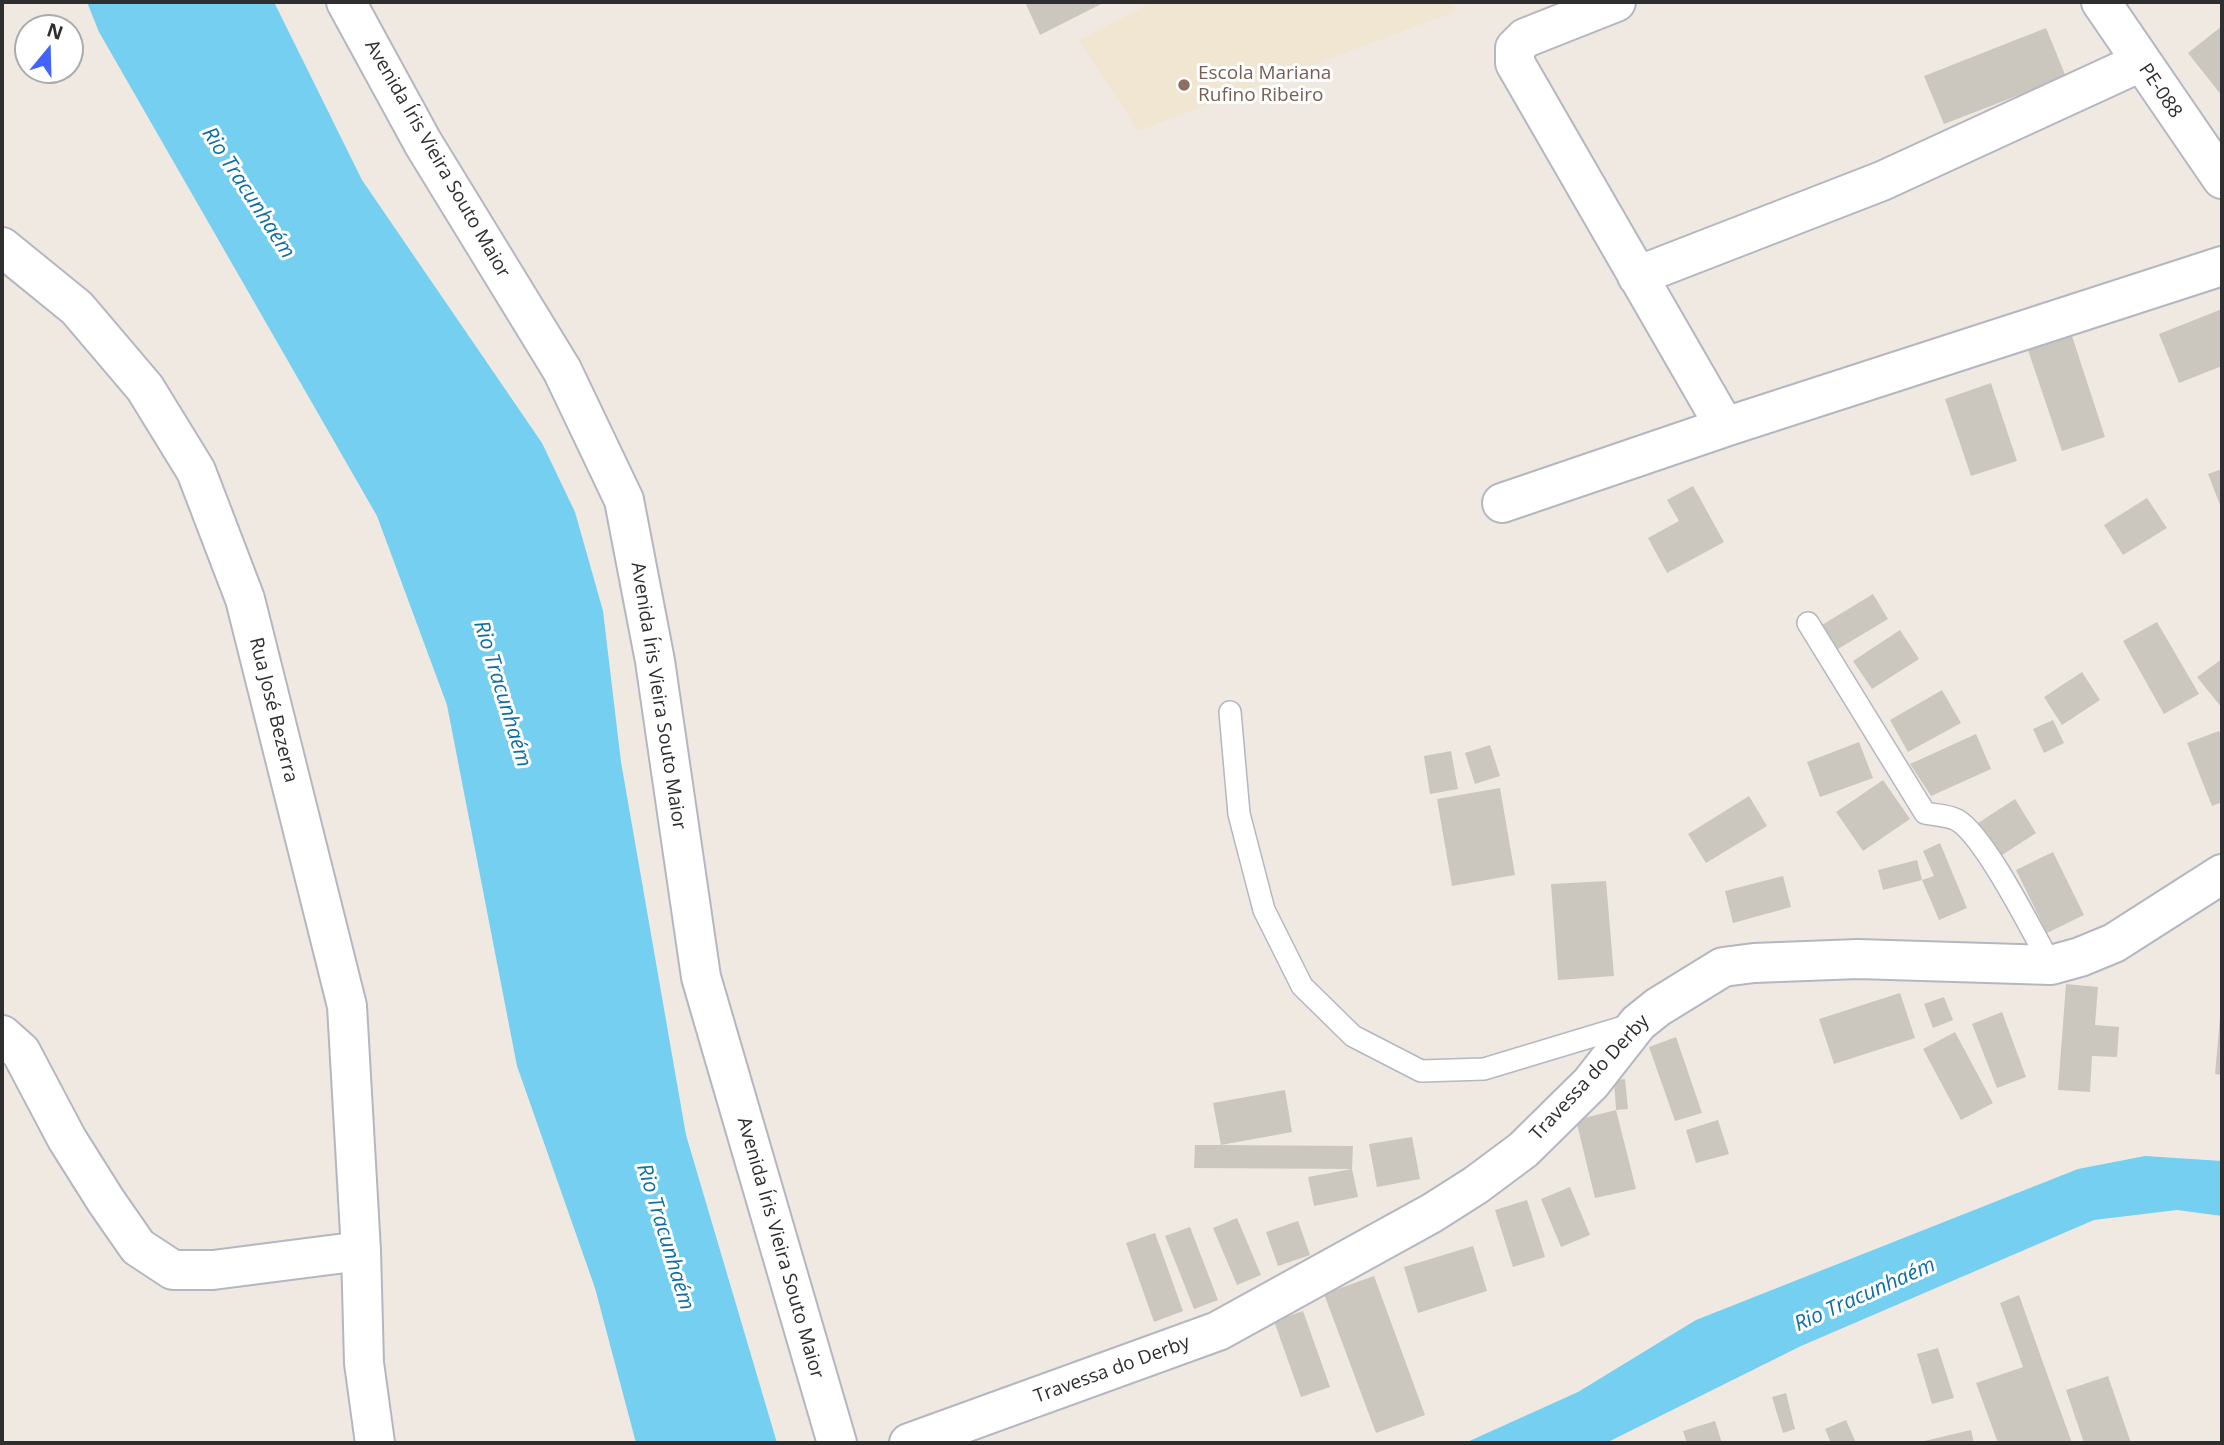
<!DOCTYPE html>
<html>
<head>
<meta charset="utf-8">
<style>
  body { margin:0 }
  #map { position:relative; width:2224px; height:1445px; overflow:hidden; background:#efe9e1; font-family:"Open Sans",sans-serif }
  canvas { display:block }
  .frame { position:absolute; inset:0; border:4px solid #2e2e2e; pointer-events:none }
  .north { position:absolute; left:14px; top:14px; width:70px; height:70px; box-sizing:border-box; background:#fff; border:2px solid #ababab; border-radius:50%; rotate:19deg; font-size:19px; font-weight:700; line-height:28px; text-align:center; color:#2e2e2e }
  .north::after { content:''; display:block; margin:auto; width:24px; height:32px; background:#4264fb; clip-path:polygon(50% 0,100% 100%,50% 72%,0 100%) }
</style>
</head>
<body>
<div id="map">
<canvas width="2224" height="1445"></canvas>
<div class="frame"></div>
<div class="north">N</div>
</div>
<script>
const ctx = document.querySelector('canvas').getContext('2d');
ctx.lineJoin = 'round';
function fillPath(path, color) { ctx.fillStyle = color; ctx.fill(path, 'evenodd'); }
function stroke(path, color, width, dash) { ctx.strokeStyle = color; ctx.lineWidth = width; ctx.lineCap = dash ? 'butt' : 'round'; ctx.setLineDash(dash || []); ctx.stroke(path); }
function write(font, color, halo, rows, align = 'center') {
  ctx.font = font + ' "Open Sans",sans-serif'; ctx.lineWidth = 6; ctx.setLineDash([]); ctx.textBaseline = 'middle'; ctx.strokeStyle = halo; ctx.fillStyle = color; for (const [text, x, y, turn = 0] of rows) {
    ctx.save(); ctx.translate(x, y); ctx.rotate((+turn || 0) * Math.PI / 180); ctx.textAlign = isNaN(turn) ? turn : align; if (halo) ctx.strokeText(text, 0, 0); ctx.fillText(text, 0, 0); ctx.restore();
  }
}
const education = new Path2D(`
  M1153,2H1451L1456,11L1138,131L1079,40Z`);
const water = new Path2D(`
  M87,2H274L362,180L542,443L575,512L603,611L621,762L686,1135L777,1443H636L595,1288L517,1066L447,705L377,516L99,32Z
  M2145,1156L2222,1161V1216L2177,1210L2094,1220L1801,1346L1606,1443H1465L1578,1392L1696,1320L2078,1169Z`);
const building = new Path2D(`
  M1025,2H1105L1040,35Z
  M2222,26V96L2188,53Z
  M2046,28L2066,77L1944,124L1924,76Z
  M2222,309V366L2179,383L2159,334Z
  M2072,336L2105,437L2062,451L2028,350Z
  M1991,383L2017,461L1971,476L1945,399Z
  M2222,469V510L2208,474Z
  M1693,486L1724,542L1667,573L1648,538L1679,521L1667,500Z
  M2147,498L2167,528L2123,555L2104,525Z
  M1873,594L1888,619L1838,649L1822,625Z
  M2157,622L2199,694L2164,714L2123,641Z
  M1900,630L1919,659L1872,689L1853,661Z
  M2222,659V708L2197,677Z
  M2082,672L2100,700L2062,725L2044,697Z
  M1942,690L1961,723L1908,752L1890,720Z
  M2053,720L2064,743L2044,753L2033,729Z
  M2219,731L2222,738V802L2212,806L2187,743Z
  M1976,734L1991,769L1931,796L1910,764Z
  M1859,742L1873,778L1820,797L1807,762Z
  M1490,745L1500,776L1475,784L1465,753Z
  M1451,751L1458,789L1430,794L1424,756Z
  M1883,780L1910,819L1863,851L1836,812Z
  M1500,788L1515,875L1452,886L1437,799Z
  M1749,796L1767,826L1706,863L1688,834Z
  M2015,799L2036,833L1999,857L1978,823Z
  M1940,843L1967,908L1939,920L1922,880L1934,876L1923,851Z
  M2053,852L2084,915L2047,933L2016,870Z
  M1917,860L1922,880L1883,890L1878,870Z
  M1783,876L1791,907L1733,923L1725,891Z
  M1606,881L1614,976L1558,980L1551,884Z
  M2066,984L2098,987L2095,1025L2119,1027L2117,1057L2092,1056L2090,1092L2058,1090Z
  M1900,993L1915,1038L1834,1064L1819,1019Z
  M1944,997L1953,1020L1933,1028L1924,1004Z
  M2002,1012L2026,1077L1997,1088L1972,1024Z
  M2220,1018H2222V1075L2215,1074Z
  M1955,1032L1993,1103L1961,1120L1923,1049Z
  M1676,1037L1702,1113L1675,1121L1649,1047Z
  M1625,1079L1628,1109L1616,1110L1636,1189L1595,1198L1576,1120L1616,1110L1614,1080Z
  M1285,1090L1292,1132L1221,1145L1353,1146L1352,1169L1358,1197L1314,1206L1308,1177L1352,1169L1194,1168L1195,1145H1221L1213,1103Z
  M1718,1120L1729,1154L1696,1163L1686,1130Z
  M1412,1137L1420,1179L1377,1187L1369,1144Z
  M1570,1187L1590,1235L1561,1247L1541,1199Z
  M1527,1200L1545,1257L1513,1267L1495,1210Z
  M1237,1218L1261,1275L1237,1285L1213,1228Z
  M1298,1221L1310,1255L1278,1266L1266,1232Z
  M1190,1227L1218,1300L1194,1309L1165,1236Z
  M1155,1233L1183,1311L1154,1322L1126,1243Z
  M1473,1246L1487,1291L1418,1313L1404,1267Z
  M1374,1276L1425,1415L1376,1433L1324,1294Z
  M2019,1295L2042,1360L2072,1443H1998L1976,1383L2023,1367L2000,1303Z
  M1303,1311L1330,1387L1301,1397L1274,1321Z
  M1938,1348L1954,1398L1932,1404L1917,1354Z
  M2108,1376L2131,1443H2084L2066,1390Z
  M1786,1393L1795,1429L1783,1433L1772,1397Z
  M1846,1420L1856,1443H1831L1825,1429Z
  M1715,1421L1722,1443H1687L1683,1431Z
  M1971,1430L1974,1443H1920V1442Z`);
const service = new Path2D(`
  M1808,623L1925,813C1934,815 1948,815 1957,820C1985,836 2033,933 2051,965
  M1230,712L1239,814L1264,910L1302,986L1353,1036L1421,1071L1484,1069L1633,1024`);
const minor = new Path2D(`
  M1616,2L1525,38L1515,48V63L1725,427L2222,266
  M1637,276L1882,181L2141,62
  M1502,503L1725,427
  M2,1035L21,1052L67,1139L106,1201L138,1247L173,1270H213L361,1251`);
const tertiary = new Path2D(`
  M346,2L423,143L562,370L624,500L655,661L701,977L837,1443
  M2,247L77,308L145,388L196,471L245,599L347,1006L361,1251L364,1363L375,1443
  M909,1443L1218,1331L1432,1213L1476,1185L1523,1150L1591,1083L1638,1023L1658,1007L1723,967L1754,963L1858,959L2051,965L2080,957L2114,943L2222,874`);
const secondary = new Path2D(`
  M2101,2L2222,179`);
const markers = [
  [1184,85,7,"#8d6e63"]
];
const educationNames = [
  ["Escola Mariana",1198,74],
  ["Rufino Ribeiro",1198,96]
];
const streetNames = [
  ["PE-088",2160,91,56],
  ["Avenida Íris Vieira Souto Maior",437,159,60],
  ["Avenida Íris Vieira Souto Maior",658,696,81],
  ["Rua José Bezerra",273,710,76],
  ["Travessa do Derby",1590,1078,-47],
  ["Avenida Íris Vieira Souto Maior",780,1248,74],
  ["Travessa do Derby",1112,1370,-20]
];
const waterNames = [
  ["Rio Tracunhaém",248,193,57],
  ["Rio Tracunhaém",502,694,73],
  ["Rio Tracunhaém",665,1237,73],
  ["Rio Tracunhaém",1865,1295,-24]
];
fillPath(education, '#f0e6d1');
fillPath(water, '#75cff0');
fillPath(building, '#cbc7bf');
stroke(service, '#b4b7c1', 24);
stroke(minor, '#b4b7c1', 42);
stroke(tertiary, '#b4b7c1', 42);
stroke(secondary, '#b4b7c1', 42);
stroke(service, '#fff', 21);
stroke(minor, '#fff', 38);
stroke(tertiary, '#fff', 38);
stroke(secondary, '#fff', 38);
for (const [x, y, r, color] of markers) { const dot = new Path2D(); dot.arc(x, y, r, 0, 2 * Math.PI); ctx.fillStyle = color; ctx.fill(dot); stroke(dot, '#fff', 2.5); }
write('19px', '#785e54', '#fff', educationNames, 'left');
write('19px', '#2e2e2e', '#fff', streetNames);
write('italic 21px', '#0d6fa3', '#fff', waterNames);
</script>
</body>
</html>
